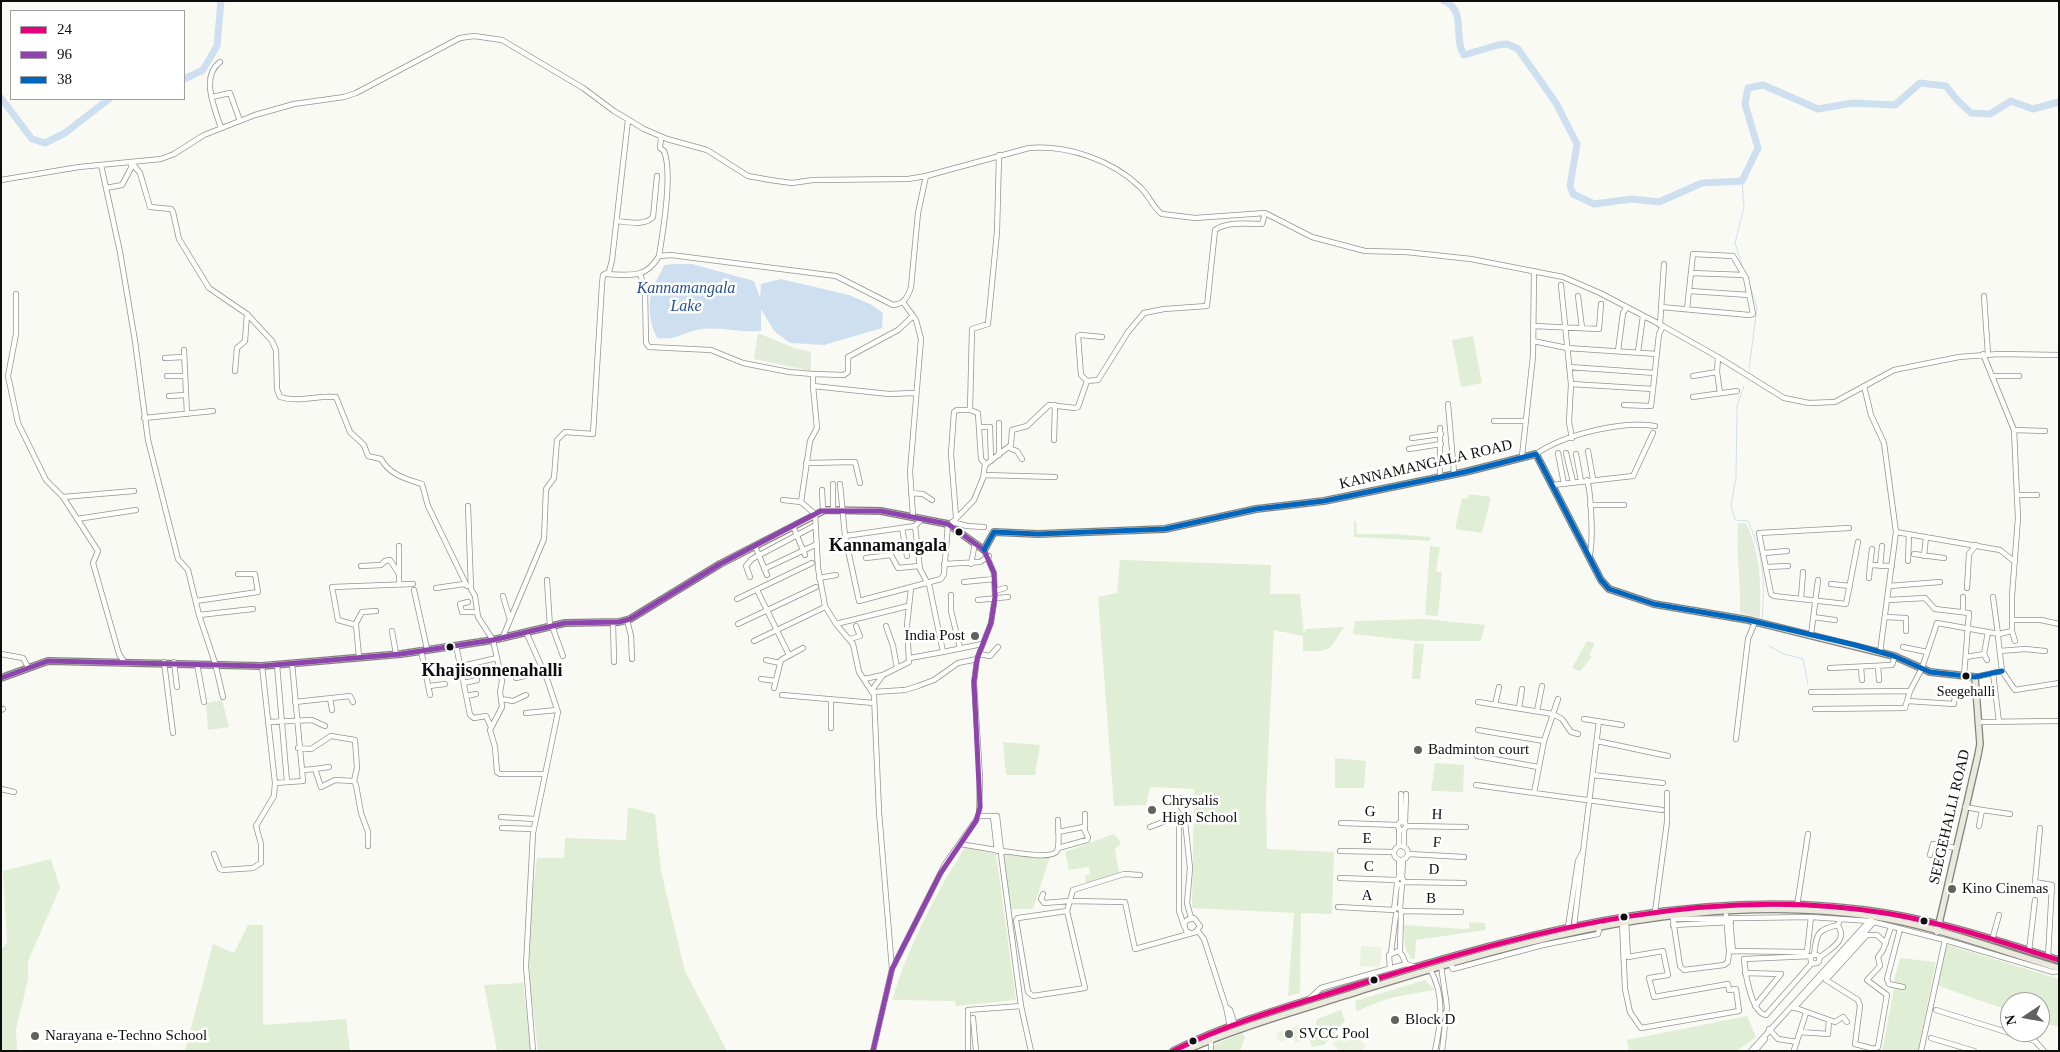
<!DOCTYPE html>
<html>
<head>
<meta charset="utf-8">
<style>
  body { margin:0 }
  #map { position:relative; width:2060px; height:1052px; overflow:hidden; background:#fafaf4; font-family:Georgia,serif }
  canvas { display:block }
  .frame { position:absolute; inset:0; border:2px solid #0e0e0e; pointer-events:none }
  .legend { position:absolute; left:10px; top:10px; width:175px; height:90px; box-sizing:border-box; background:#fff; border:1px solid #9f9f9f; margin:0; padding:6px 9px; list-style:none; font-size:15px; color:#0e0e0e }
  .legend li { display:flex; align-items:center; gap:10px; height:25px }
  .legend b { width:25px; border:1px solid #9f9f9f }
  .north { position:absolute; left:2000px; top:992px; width:50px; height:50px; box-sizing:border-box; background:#fff; border:1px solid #9f9f9f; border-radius:50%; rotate:258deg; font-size:14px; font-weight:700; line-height:20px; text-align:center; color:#0e0e0e }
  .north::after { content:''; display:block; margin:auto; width:18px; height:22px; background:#61615e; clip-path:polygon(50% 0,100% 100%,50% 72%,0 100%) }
</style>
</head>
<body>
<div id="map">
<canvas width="2060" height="1052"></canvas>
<div class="frame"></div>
<ul class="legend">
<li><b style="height:6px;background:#e5007d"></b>24</li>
<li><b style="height:6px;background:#8e44ad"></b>96</li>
<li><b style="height:6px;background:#0065bd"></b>38</li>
</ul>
<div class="north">N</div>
</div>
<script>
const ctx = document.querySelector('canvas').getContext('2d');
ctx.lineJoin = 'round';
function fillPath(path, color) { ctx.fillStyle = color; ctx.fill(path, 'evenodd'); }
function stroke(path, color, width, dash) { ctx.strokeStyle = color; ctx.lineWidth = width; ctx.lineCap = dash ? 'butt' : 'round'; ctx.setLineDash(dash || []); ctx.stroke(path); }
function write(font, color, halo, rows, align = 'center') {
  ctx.font = font + ' Georgia,serif'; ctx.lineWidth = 5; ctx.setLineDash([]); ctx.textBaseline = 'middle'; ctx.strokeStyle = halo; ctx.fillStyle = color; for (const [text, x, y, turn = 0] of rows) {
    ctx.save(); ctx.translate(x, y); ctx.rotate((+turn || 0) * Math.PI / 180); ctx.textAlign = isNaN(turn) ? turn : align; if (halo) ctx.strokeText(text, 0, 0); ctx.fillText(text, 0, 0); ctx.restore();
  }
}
const green = new Path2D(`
  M1473,336L1482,383L1461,387L1452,340Z
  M1469,494L1491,497L1482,533L1455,529L1462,498L1467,499Z
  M1356,521L1357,534H1395L1431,537L1429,541L1354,537V522Z
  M1430,546L1440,547L1436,571L1442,573L1438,616L1425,615Z
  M1120,560L1271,565L1270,594H1300L1304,634L1306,629L1344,627C1327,651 1334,652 1303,651V636L1274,630L1266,800L1267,849L1334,852L1332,914L1301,913L1300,993L1288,996L1294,913L1192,908L1194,789L1150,787L1146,805L1114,806L1098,597L1117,593Z
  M1424,619L1485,625L1481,641H1416L1353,634L1355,621Z
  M1587,641L1595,643L1589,655L1592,657L1580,671L1572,668Z
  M1414,643L1424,644L1420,679H1412Z
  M1003,742L1040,745L1035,775H1006Z
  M1335,758L1366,761L1364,788H1335Z
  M1435,763L1464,765L1463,792L1431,791Z
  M628,807L655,814L661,871L685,971L727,1051H538L529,977L531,903L537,858H564L565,838L626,840Z
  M1114,834L1121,843L1115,849L1119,873L1086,883L1085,876L1090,874L1089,867L1069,870L1065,852Z
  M965,847L996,854L1016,1000L956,1006L955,1001L892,1000C908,946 935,895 965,847Z
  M1004,854L1050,857L1033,909H1010Z
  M51,859L60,888L28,961V980L16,1029L17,1051H1V950L7,942L3,871Z
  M1469,922L1485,923L1486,930L1416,940L1415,959H1411L1405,948L1404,925L1463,929L1469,928Z
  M248,925H263V1025L346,1019L350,1051H185L213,944L234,953Z
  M1945,944L2059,979V1027L2040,1022V1002H2010V1011L1936,985Z
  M1900,958L1936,962L1918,1051H1882L1894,989L1892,988Z
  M1425,980L1435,990C1408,994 1381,998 1357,1012L1355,1001Z
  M523,983L531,1051H497L484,985Z
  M1341,1010L1345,1021L1324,1045L1312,1047L1307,1034L1314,1029L1317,1019Z
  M1747,1016L1756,1037L1736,1051H1629L1627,1040Z
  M1242,1033L1245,1037L1240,1051H1214V1045Z`);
const cemetery = new Path2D(`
  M758,333L794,348L811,352V371L754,359Z
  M1738,523H1746C1761,555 1761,584 1760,618L1740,613C1741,583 1736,554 1738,523Z
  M222,700L229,727L208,730L206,703Z`);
const pitch = new Path2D(`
  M1361,946L1382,947L1380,967L1360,966Z
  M1300,1025L1303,1040L1295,1043L1294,1037L1279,1042L1276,1033Z
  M1350,1028L1366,1046L1361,1051H1339L1333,1044Z`);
const water = new Path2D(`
  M674,264H692L754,281L760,298L761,284L781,279L849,295L872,305L883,313L882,328L824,345L790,343L774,331L761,309V331C742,333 722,327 702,329C685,331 677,341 657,338C650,325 647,306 652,291C654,282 661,274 664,265Z`);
const stream = new Path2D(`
  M1742,181L1744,207L1735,243L1744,271
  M1749,369L1757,308L1749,282
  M1744,386L1737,406L1736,477L1731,506L1735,520L1748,521C1764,556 1765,581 1762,619
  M1769,646L1784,654L1803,659L1808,685
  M1,950L8,948`);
const river = new Path2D(`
  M1444,1C1467,10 1453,39 1464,55L1498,45L1507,44L1518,49L1556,103L1577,144L1570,186L1573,194L1594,204L1632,199L1659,202L1702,183L1742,181L1758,148L1745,104L1748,88L1763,85L1818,109L1853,103L1895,105L1920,83L1946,86L1957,100L1971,113L1990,114L2011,101L2033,109L2059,102
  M184,79L203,70L217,46L221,1
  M1,98L32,139L45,143L65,133L109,99`);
const minor = new Path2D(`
  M220,62C200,77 215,109 221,128
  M212,97L230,93L240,121
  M131,162L140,173L150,207L171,209L173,212L179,239L209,288L247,314L272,341L276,350L277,389L280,397C299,403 317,395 336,397L350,432L364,445L368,456L381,459C390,475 406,479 422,484L428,506L466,584
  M101,165L120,252L135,341L148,440L178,559L188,570L199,615
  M1,180L79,167L161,159L174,154L204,135L255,115L294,104L344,97L356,93L460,38L474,36L502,40L583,88L614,111L644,129L667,139L707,150L748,176L770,180L792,183L813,180L908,179L926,176L1029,148C1068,145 1112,160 1140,187C1149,195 1153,208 1162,214L1195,218L1265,213L1312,237L1365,251L1406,252L1471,259L1563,277L1600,293L1663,326L1718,357L1784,398L1809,403L1835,402L1894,370L1959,357L1999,354L2059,355
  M106,188L122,185L131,168V162
  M617,221C628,222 645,226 653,217L657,176
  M659,256C663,231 673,173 664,151L660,148L661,137
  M1691,273L1744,275
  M606,274C630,275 646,279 659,256L671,255L836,276L893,305C904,304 908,297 911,287L918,213L926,176
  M640,274L645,289L646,343L649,347L711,350L743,363L789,372L813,374V386L889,394L915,393
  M1561,285L1571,384L1569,422L1572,438
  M1690,291L1749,295
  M16,294V334L8,376L18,423L46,480L63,497L98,551L93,563L119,654L125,663
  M1578,296L1582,328
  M1984,296L1988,354
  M903,302L916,320L921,339L910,472L913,516
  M1661,307L1749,315L1753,314L1746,278L1733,256L1693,254L1687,309
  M1660,325L1664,264
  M1534,326L1599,329L1601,304
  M1533,341L1567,348L1657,354
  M184,350L187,414
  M1618,351L1623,313L1627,307
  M1638,352L1643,316
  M1983,354L2014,430L2018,518L2012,596V631L1999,634L1998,637L2002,671L2015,690L2059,683
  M1718,357L1717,372L1720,393
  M165,358L184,357
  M1569,367L1655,373
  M235,371L237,348L245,341L247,314
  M813,374L844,375L848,372V357L898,330L913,316
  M167,376H185
  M1693,376L1717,372
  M1992,376H2019
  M1087,381L1081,375L1078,336L1081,335L1102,337
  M1571,384L1653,389L1659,334L1663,326
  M813,386L817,428L810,441L801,502L815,514L818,568L825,606L836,624L853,644L859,672L874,695L879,812L892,969
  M1864,386L1871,415L1884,443L1896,532L1880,652
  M169,396L186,395
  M1693,397L1737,391
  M1448,404L1454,473
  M1624,405L1651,406L1653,389
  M970,410L978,413L981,459L986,465
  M144,418L213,411
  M1494,421H1526
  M999,423V455
  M979,427H990L991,461
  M2014,430L2045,431
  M1412,438L1441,434
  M1054,440L1055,405
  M1009,448L1017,451L1022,459
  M1409,449L1441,444
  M1588,451L1593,479
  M1558,453L1564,484
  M1566,453L1573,482
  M1536,454C1565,434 1621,421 1655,426
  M1576,454L1581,481
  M1522,456L1533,356L1534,271
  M806,463L855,462L860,483
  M984,475L1055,477
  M1440,476V428
  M1587,480C1591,492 1594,545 1589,557
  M840,484L845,536L859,601L941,579L944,574L948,524
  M1553,485L1633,476L1653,433
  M822,490L823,510
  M911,493L923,494L932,500
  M2017,495H2037
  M63,497L134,491
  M783,500L801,502
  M1590,505H1624
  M833,510V484
  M956,517L951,454L954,412L957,410H970L972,329L988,324L997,232L999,155
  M77,519L136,510
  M952,522L967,526L984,527
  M950,525L974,500L983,478L985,465L1011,445L1012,430L1027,426L1049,405L1075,408L1078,407L1087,381L1098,380L1128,332L1144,313L1164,309L1207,306L1215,230C1227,221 1248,224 1262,224L1265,213
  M793,526L805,555
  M915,526L920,569L928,584
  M902,528L907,556
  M1849,528L1759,533L1771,594L1774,596L1846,604L1858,542
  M1896,532L2000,550L2015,562
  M845,536L915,526L922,519
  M399,546V574
  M755,546L767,575
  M1872,549L1870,565L1892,566
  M1764,553L1787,551
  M1914,554L1944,558
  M1924,556L1926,537
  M866,558L891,555L898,568L919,566
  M1908,561L1909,534
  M944,564L980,562L989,556
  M971,564L975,543
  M361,566L381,565L385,561L390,560L399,574V583
  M1880,566L1882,546
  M1766,567L1788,566
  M764,569L817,544
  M750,577L746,566L752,559L816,525
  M819,578L836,575
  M1869,578L1870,565
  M547,580L550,627
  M964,582L994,579
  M929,584L943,652L982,644
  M1831,584L1850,586
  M1889,586L1940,582
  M436,588L464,584L467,586
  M1967,588L1969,554L1976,545
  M414,590L427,649
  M757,590L789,655
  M995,591L1005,588
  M951,595V611L960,648
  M503,596L510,620
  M1963,597V611
  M1993,597L1998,634
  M737,599L812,563
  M1801,599L1803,572
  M978,600L1008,597
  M1888,600L1925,598L1935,609L1969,613L1964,676
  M196,601L258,592L255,574H238
  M468,602L460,604L462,612H477
  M1813,617L1835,620
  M1886,617L1906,618V631
  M627,620L631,636L632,659
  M2013,620H2041L2059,624
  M613,622L614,662
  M738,624L816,587
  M836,624L908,606
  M355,625L362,612L376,611
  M552,626L563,656
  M886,626L893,646L897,668
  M392,631L396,654
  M2012,631L2015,641
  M527,634L547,679L558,712L533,833L526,966L533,1051
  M1811,635L1818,580
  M502,639L544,539L546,489L554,478L557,440L565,432L593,434L602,284L603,275L609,272L612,260L628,120
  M850,639L860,636L856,626
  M754,641L825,607
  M456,645L470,715L474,718L486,716L491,727
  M1903,647L1927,652
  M421,650L430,695
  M2000,651L2025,649L2045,651
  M1,654L23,658L28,667
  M979,654L990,656L998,647
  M359,657L356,625L338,620L332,587L413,584
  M1966,657L1984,654
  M497,658L502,681L500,692L502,707L490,730L495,747L497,772L500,774H544
  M910,658L943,652
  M766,660L780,663
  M1987,660L1984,654L1988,632
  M164,662L173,733
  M174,662L177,687
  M197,664L204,702
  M277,665L287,782
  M262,666L275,783L303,781L292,663
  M1878,666L1879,680
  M1861,667L1862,680
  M1830,668L1892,665L1895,656
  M1993,673L1999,722
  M427,674L497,658L493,640L478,617L475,596L471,589L468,506
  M1975,677L2002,671
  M516,678L544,671
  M761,679L776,681
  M864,679L883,675L909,662L907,625L911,588
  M464,683L477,680
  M429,686L445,684
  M774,688L781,660L803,648
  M872,690L883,675
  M873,692L905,690L918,686L934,680L958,663L977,659
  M1811,692L1910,691
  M782,695L874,703
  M466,696L476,694
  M223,697L215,663L199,615L253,609
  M330,698L332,710
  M501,699L513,701L526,695
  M1908,701L1954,704L1955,695H1961
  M295,702L350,696L353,702
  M1478,702L1553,714L1562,719L1571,732L1578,734
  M1495,705L1499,687
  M1519,708L1522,689
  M1815,709L1905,708L1910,691L1922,668L1937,623L1999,634
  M1,710L3,709
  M1537,711L1542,686
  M526,713L557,710
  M1584,719L1622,725
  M268,722L312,720L325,726
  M1978,722L2059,721
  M831,728V700
  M1478,730L1544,741
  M1736,739L1748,639L1755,622
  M1597,741L1668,756
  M298,748L311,749L331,736L355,740L357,768L354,781
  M1477,756L1538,767
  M315,769L329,767
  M303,770L315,769L321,787L335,780L354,781L356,785L361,813L368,832V846
  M1593,775L1663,783
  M1476,785L1534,793L1544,741L1558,699
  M1,789L14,792
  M1534,793L1662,810
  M1181,798L1179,804L1184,812L1190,868L1187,903L1191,918
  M1965,807L1982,810
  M979,816H997L1001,851
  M993,816L997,851
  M501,817L535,819
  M1401,822V794
  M1398 826a4 4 0 1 1 8 0a4 4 0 1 1-8 0Z
  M1341,823L1398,825
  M1405,823L1406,794
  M1406,826L1466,827
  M1979,826L1982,810L2010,814
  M1085,827V814
  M1150,827L1173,818L1179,822V911L1184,926
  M502,828L533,829
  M1399,828V846
  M2040,828L2035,882L2052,885L2048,957
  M1404,829V847
  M1058,832L1083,827L1088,837L1087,840L1058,848
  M960,844L1002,851
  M1394 853a7 7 0 1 1 14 0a7 7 0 1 1-14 0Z
  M1340,851L1394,852
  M214,854L220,869L223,870L253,868L261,863V844L256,826L274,796L275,783
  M1409,854L1464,857
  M1930,855L1933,844L1956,848
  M1399,860V878
  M1396.5 881a3.5 3.5 0 1 1 7 0a3.5 3.5 0 1 1-7 0Z
  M1340,878L1396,880
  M1402,879L1403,860
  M1403,882L1464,883
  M1043,894L1041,899L1044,903L1069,901L1125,902L1135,949L1196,932L1200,926L1194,918L1187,920L1184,924L1186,931L1190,933
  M1797,906L1808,834
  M1338,907L1394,910
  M1396,908H1400L1401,911L1400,952
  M1400,908L1402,884
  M1394,910L1397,884
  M1067,911L1085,988L1033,996L1028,992L1016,920L1018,918L1067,911L1073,890L1124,874L1140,875
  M1401,911L1461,912
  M1655,912L1667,822V793
  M1671,915L1674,919L1811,917L1870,921L1945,940L2053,972L2059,971
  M1673,919L1680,966L1684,970L1724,965L1728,962L1729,951L1726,915
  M1730,920L1733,951
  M1622,922L1625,989L1630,1012L1641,1028L1739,1011L1736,989L1729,990L1728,984L1654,997L1649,978L1668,975L1663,951L1628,957L1626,921
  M1673,925L1731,922
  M1574,926L1599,721
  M1568,927L1578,861L1582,853
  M1900,929L1887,979L1889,984L1903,987
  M1198,931L1204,939L1226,1007
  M1992,940L1999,915
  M1886,943L1877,935H1867L1826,980L1858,1000L1860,1006L1855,1044L1874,1049L1878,1047L1887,995L1867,980L1880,966L1878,957L1883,950L1891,927
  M1729,951L1807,952L1811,917
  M2029,951L2035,900
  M1391,953L1396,914
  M1810.5 959a4.5 4.5 0 1 1 9 0a4.5 4.5 0 1 1-9 0Z
  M1814,955C1817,934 1816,930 1838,925L1840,919
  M1819,958C1831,948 1848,941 1838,925
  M1812,963L1766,1015C1751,1013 1745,972 1744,959L1812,956
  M1450,964L1453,969L1543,945L1598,934L1600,925
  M1441,966L1447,1007L1442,1051
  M1390,968L1389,955L1398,951L1402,955L1406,964L1416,967
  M1430,969C1445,995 1441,1023 1435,1051
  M1745,973L1781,974L1755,1006
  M1308,1000L1321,988L1406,964
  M1793,1007L1835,1022L1843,1017L1847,1022
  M1794,1008L1874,922
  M1936,1010L2035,1041L2044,1051
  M973,1018L976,1051
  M1230,1027L1226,1007L1230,1010L1235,1025
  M1769,1029L1778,1039L1797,1042
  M1800,1032L1828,1034L1829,1020
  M1211,1037V1051
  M1931,1038L1974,1051
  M1794,1050L1806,1013
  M873,1051L892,969L945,864L979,816L980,778L974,682L977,659L991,623L995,597L994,573L984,550
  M968,1051V1010L1021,1006
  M1031,1051L1021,1006L1001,854L1003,851C1013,852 1052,860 1057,851C1060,845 1058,828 1058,820
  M1751,1051L1871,919
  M1755,1051L1765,1039
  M1921,1051L1945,940`);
const major = new Path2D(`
  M1,678L48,661L262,666L401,654L493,640L565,623L619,622L630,619L720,564L825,510L881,511L948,524L984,550L994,532L1038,534L1165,529L1256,509L1324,501L1465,472L1536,454L1601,580L1609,589L1654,604L1748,620L1894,656L1930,672L1975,677L1980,744L1978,755L1937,932
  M1173,1051C1237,1019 1308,1001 1376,979C1542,928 1716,884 1891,914C1948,924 2004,943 2059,960
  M1184,1051C1244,1025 1307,1008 1369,988C1531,938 1699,891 1871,916C1933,925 1998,950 2059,968`);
const bus1 = new Path2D(`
  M1173,1051C1237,1019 1308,1001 1376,979C1542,928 1716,884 1891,914C1948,924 2004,943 2059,960`);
const bus2 = new Path2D(`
  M1,678L48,661L262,666L401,654L493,640L565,623L619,622L630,619L720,564L821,511H881L948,524L984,550L994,573L995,597L991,623L977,659L974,682L980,807L976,821L940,874L892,969L873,1051`);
const bus3 = new Path2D(`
  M984,550L994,532L1038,534L1165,529L1256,509L1324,501L1465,472L1536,454L1601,580L1609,589L1654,604L1748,620L1855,645L1894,656L1930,672L1975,677L2002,671`);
const markers = [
  [959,532,4.5,"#0e0e0e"],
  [975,636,5,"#61615e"],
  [450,647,4.5,"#0e0e0e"],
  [1966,676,4.5,"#0e0e0e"],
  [1418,750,5,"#61615e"],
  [1152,810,5,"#61615e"],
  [1952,889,5,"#61615e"],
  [1624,917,4.5,"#0e0e0e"],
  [1924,921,4.5,"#0e0e0e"],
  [1374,980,4.5,"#0e0e0e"],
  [1395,1020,5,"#61615e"],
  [1289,1034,5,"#61615e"],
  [35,1036,5,"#61615e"],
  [1193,1041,4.5,"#0e0e0e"]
];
const busNames = [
  ["Seegehalli",1966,692]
];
const streetNames = [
  ["KANNAMANGALA ROAD",1426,465,-13],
  ["G",1370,812,3],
  ["H",1437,815,2],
  ["SEEGEHALLI ROAD",1950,817,-77],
  ["E",1367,839],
  ["F",1437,843,4],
  ["C",1369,867,2],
  ["D",1434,870,1],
  ["A",1367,896,2],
  ["B",1431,899,1]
];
const poiNames = [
  ["India Post",965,636,"right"],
  ["Badminton court",1428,750],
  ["Chrysalis",1162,801],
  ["High School",1162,818],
  ["Kino Cinemas",1962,889],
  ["Block D",1405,1020],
  ["SVCC Pool",1299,1034],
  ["Narayana e-Techno School",45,1036]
];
const waterNames = [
  ["Kannamangala",686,289],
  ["Lake",686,307]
];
const quarterNames = [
  ["Kannamangala",888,546],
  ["Khajisonnenahalli",492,671]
];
fillPath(green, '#e1eed6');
fillPath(cemetery, '#e3ebda');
fillPath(pitch, '#eaf3e0');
fillPath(water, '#cedff0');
stroke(stream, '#cedff0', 1);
stroke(river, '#cedff0', 7);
stroke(minor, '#949492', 6);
stroke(major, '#82827f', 8);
stroke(minor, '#fefefd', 4.5);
stroke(major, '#eae9db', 5.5);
stroke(bus1, '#e5007d', 5);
stroke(bus2, '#8e44ad', 5);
stroke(bus3, '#0065bd', 5);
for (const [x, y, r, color] of markers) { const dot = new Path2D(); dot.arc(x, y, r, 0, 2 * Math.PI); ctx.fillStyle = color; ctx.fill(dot); stroke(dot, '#fff', 2); }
write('14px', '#0e0e0e', '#fff', busNames);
write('15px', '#0e0e0e', '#fff', streetNames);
write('15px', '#0e0e0e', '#fff', poiNames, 'left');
write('italic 16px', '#265192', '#fff', waterNames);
write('bold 18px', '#0e0e0e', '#fff', quarterNames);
</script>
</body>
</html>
